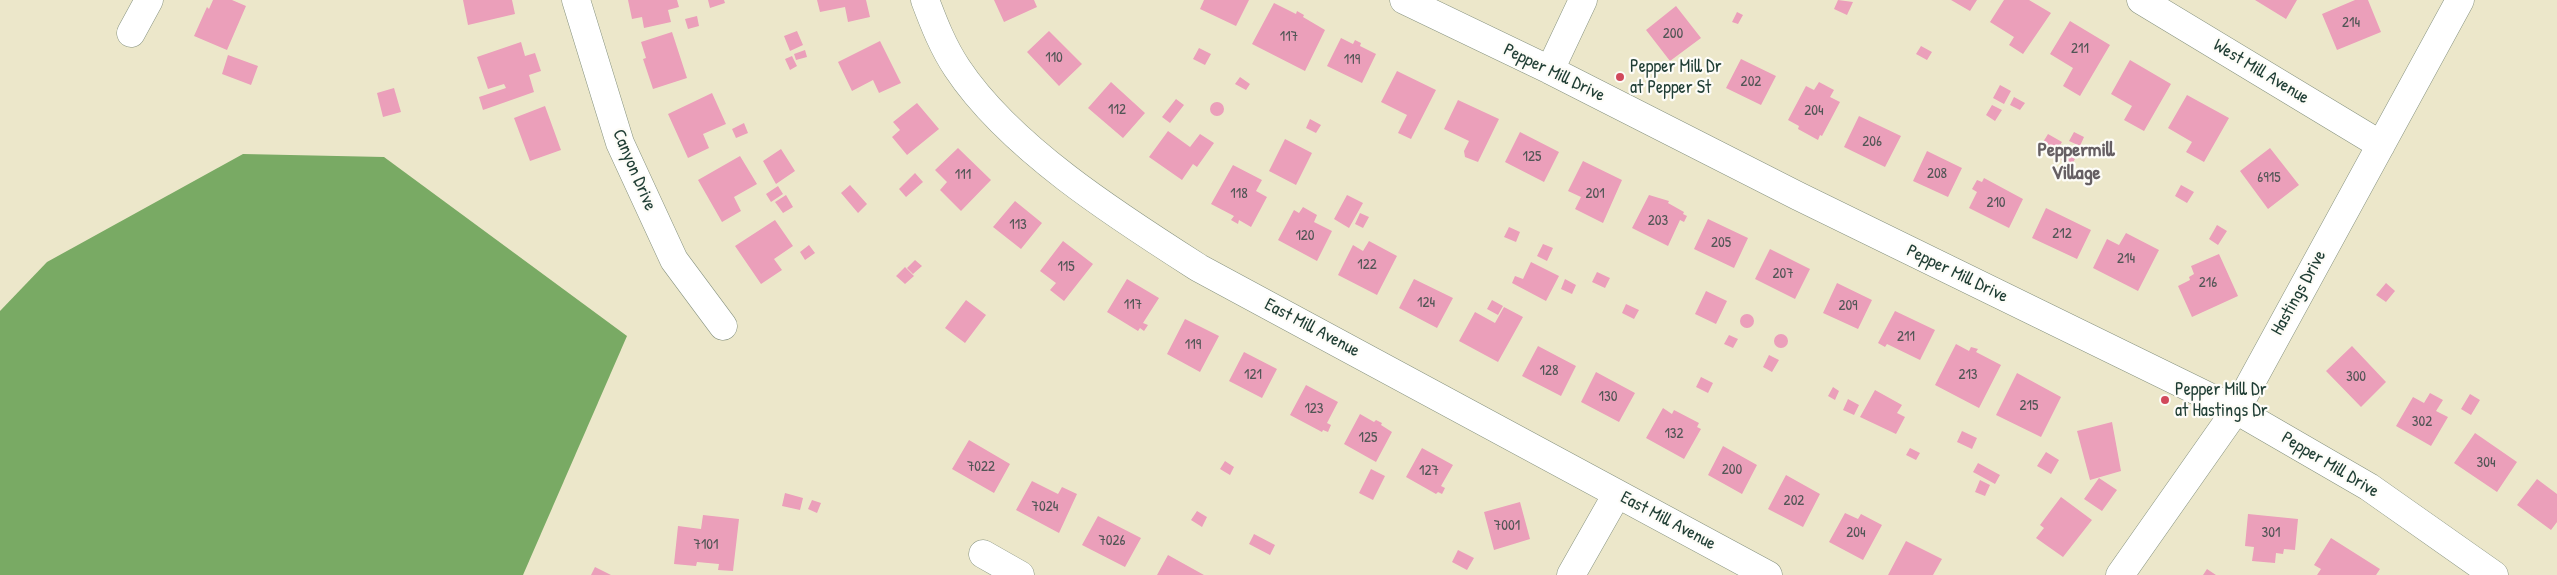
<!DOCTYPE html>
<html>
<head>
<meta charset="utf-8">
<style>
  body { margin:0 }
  canvas { display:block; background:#ece7ca }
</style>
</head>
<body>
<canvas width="2557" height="575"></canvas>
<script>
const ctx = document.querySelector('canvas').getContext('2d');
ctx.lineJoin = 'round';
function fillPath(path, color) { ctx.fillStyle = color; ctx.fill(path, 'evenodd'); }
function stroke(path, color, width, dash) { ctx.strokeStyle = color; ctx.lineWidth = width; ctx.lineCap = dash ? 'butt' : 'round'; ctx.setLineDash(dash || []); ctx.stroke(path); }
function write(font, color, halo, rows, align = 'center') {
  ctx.font = font + ' "Patrick Hand",sans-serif'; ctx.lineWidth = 4.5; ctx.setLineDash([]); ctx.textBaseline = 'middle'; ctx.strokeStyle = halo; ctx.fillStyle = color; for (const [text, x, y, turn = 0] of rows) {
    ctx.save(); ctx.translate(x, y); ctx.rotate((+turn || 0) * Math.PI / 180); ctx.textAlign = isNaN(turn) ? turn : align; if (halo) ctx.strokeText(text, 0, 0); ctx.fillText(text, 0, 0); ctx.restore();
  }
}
const forest = new Path2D(`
  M243,154L384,157L627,336L523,575H0V311L47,262Z`);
const building = new Path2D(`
  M213,0H232L246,6L227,50L194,36L207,7L209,9Z
  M463,0H512L515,14L468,25Z
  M628,0H677L679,7L668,10L671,22L644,28L642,17L632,19Z
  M708,0H724L725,3L710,8Z
  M817,0H866L870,17L848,22L845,7L820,12Z
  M994,0H1034L1037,7L1004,22Z
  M1204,0H1249L1236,26L1200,9Z
  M1838,0L1853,2L1847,15L1834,9Z
  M1951,0H1977L1970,11Z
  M2004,0H2029L2051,13L2023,54L2009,45L2014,37L1990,22Z
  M2255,0H2297L2286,19Z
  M2355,0H2368L2381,32L2337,50L2322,14Z
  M1274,3L1296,14L1297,11L1304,15L1303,17L1325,30L1305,71L1252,44Z
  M1676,6L1701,38L1670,61L1646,30Z
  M1737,12L1743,15L1738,24L1732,22Z
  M697,16L699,26L688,29L685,19Z
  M2070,21L2110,45L2080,96L2063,86L2073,68L2050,54Z
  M797,31L803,45L790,51L784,36Z
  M1049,31L1082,64L1059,86L1027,52Z
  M672,32L687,78L653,89L643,59L646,58L641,42Z
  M1341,38L1353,44L1355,40L1361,43L1360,46L1376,54L1362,83L1327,66Z
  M880,41L901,83L879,93L873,80L852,91L838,62Z
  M521,42L525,56L535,53L541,71L529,75L534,92L483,110L479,97L506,88L504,84L488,89L477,57Z
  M1921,46L1932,52L1927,60L1916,54Z
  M1199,48L1211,54L1205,65L1193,59Z
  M805,50L807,57L796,60L794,54Z
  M228,55L258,66L251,85L222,74Z
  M792,56L797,66L790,70L785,59Z
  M1741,59L1776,76L1761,105L1726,88Z
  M2130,60L2171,84L2144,131L2124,120L2132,106L2111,94Z
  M1397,71L1436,90L1411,139L1398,133L1407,115L1381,102Z
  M1240,77L1250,84L1246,90L1235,84Z
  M1111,82L1145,113L1123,138L1088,108Z
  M1819,82L1834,90L1830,97L1840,102L1822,136L1820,135L1818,140L1798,129L1799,126L1788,120L1806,86L1814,90Z
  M2000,85L2011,91L2004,104L1993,98Z
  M394,88L401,112L383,117L377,93Z
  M712,93L726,124L703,134L709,148L688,158L668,114Z
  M2187,95L2229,118L2204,162L2186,152L2192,142L2168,128Z
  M2014,97L2025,103L2020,110L2010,105Z
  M1176,99L1184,105L1170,123L1162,117Z
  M1458,100L1499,119L1478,162L1465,157L1464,151L1469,141L1444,129Z
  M1210 109a7 7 0 1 1 14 0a7 7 0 1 1-14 0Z
  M917,103L939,129L907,155L892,137L900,130L893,122Z
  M1992,105L2002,110L1995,121L1986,115Z
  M545,106L561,150L530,161L514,118Z
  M1859,116L1901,136L1885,167L1844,147Z
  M1310,119L1321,125L1316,133L1306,128Z
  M744,123L748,133L736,138L732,129Z
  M1168,131L1190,147L1200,134L1214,143L1197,167L1193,164L1182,180L1149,157Z
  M1520,132L1559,152L1544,182L1505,162Z
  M2074,132L2084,137L2080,146L2069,141Z
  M2048,134L2062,142L2054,155L2040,147Z
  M1285,139L1312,153L1296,185L1269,171Z
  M958,148L991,180L961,211L940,190L947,182L935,170Z
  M2270,148L2299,185L2268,209L2240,171Z
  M781,149L795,171L776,184L763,161Z
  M1927,151L1962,168L1948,197L1913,181Z
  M2064,153L2075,159L2071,166L2061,160Z
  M740,156L757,184L734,197L741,211L722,222L698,180Z
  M1583,161L1622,180L1603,223L1575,209L1581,197L1568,191Z
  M1233,165L1262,180L1256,191L1267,197L1251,227L1239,220L1238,224L1231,220L1234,216L1211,204Z
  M915,173L923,182L906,197L899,189Z
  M1984,178L2023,199L2009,228L1969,208L1977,192L1972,189L1977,180L1982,182Z
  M850,185L867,204L858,213L841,193Z
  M2181,185L2194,192L2187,203L2175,196Z
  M778,186L783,194L771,202L766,194Z
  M786,195L793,207L783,213L775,202Z
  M1347,195L1363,203L1349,228L1334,219Z
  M1649,195L1669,201L1668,203L1684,212L1683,214L1687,216L1684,222L1680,220L1668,246L1632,228Z
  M1015,201L1042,223L1021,249L993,227Z
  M1303,207L1317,215L1314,222L1332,231L1317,261L1278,240L1294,210L1299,213Z
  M2046,208L2091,230L2077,259L2032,238Z
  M1360,213L1369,217L1363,228L1355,224Z
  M1708,219L1748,238L1734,268L1694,249Z
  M775,220L793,246L774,259L782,270L761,284L735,246Z
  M2217,225L2227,231L2218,245L2209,239Z
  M1509,227L1520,232L1516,242L1504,237Z
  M2126,233L2159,250L2138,291L2093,268L2107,239L2119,245Z
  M1063,241L1093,264L1064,301L1050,290L1056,283L1040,271Z
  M1369,241L1397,256L1377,295L1338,275L1353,245L1363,251Z
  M1543,244L1553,248L1547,261L1537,256Z
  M809,245L815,253L805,260L800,252Z
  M1770,249L1810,269L1795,299L1755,279Z
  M2219,254L2238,296L2192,317L2178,286L2190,280L2189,277L2194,274L2191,266Z
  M915,260L922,266L913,274L907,268Z
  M1531,262L1559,276L1546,301L1512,283L1515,276L1523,279Z
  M905,267L914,276L905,284L896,276Z
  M1597,272L1610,278L1605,288L1592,282Z
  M1127,279L1159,298L1143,323L1148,325L1144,331L1140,328L1138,331L1107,312Z
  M1414,279L1453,298L1437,328L1399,308Z
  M1565,279L1576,285L1572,294L1561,289Z
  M1837,283L1872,300L1858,329L1823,313Z
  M2386,283L2395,291L2386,302L2376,295Z
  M1706,291L1727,301L1716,324L1695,314Z
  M966,300L986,315L965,343L945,328Z
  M1492,300L1503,306L1498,315L1487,309Z
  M1626,304L1639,310L1634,319L1622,313Z
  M1504,307L1523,317L1498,362L1459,341L1475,312L1495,323Z
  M1895,311L1935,330L1920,360L1887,344L1885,347L1878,343Z
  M1740 321a7 7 0 1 1 14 0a7 7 0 1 1-14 0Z
  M1185,319L1219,336L1200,372L1167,354Z
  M1774 341a7 7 0 1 1 14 0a7 7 0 1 1-14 0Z
  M1729,335L1738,339L1733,348L1724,344Z
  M1956,344L1969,351L1971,347L1978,349L1976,352L2001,365L1979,408L1935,385Z
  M1538,346L1576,366L1561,396L1522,376Z
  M2352,346L2386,382L2361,407L2326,371Z
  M1244,352L1277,369L1262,398L1229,381Z
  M1769,355L1779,360L1772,372L1763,367Z
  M1596,372L1635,393L1619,422L1581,402Z
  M2017,373L2061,397L2041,437L1996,415Z
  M1701,377L1713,383L1708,393L1696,387Z
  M1306,385L1338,402L1327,423L1331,425L1328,432L1323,430L1322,432L1290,415Z
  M1833,387L1839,391L1835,400L1828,396Z
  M1875,390L1902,405L1897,413L1905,417L1896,434L1860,417Z
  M2430,393L2443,400L2436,411L2448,417L2431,446L2396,426L2413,397L2424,403Z
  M2470,394L2480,400L2471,415L2461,409Z
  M1848,399L1859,405L1854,415L1843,410Z
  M1663,408L1672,414L1674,410L1699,423L1697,427L1701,429L1684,459L1646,438Z
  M1360,414L1374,422L1376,420L1382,423L1381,425L1392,432L1376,462L1344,444Z
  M2112,422L2121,471L2090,480L2077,431Z
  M1962,431L1977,438L1972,449L1957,442Z
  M2475,433L2517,462L2497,492L2454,463Z
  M969,440L1010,464L994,493L952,469Z
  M1723,446L1757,465L1742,494L1708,475Z
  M1422,448L1453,465L1441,486L1445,488L1442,494L1438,492L1436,494L1406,477Z
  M1910,448L1920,453L1916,460L1906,455Z
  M2046,452L2059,460L2051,474L2037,466Z
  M1225,461L1234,467L1230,475L1220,469Z
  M1978,463L2000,475L1995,484L1973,472Z
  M1371,469L1385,476L1373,500L1359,493Z
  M1786,475L1820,494L1803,527L1768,509Z
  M2099,478L2117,490L2102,511L2084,499Z
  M2537,479L2557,494V522L2551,530L2517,505Z
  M1980,480L1990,485L1985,496L1975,492Z
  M1032,481L1058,494L1062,487L1077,494L1059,533L1016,510Z
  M785,493L803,498L800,510L782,506Z
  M2061,497L2092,520L2063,557L2036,538L2044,528L2040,525Z
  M812,500L821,503L817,513L808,509Z
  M1520,502L1530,539L1494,550L1484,512Z
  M1197,511L1207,517L1202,527L1191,520Z
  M1845,513L1858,519L1861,514L1882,525L1863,560L1829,542Z
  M2248,514L2298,519L2295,550L2284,549L2283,554L2276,553L2275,563L2252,561L2254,547L2245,546Z
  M703,515L739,519L733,571L718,570L719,564L697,562L696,566L674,564L678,526L701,529Z
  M1098,516L1141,538L1125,567L1082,545Z
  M1254,534L1275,545L1270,555L1249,544Z
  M2331,538L2380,569L2376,575H2317L2321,569L2314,565Z
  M1906,541L1942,559L1933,575H1888Z
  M1458,550L1474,558L1467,570L1452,562Z
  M1168,555L1204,575H1157Z
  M595,567L611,575H591Z
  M2207,569L2216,575H2203Z`);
const minor = new Path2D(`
  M576,0L620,143L674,260L723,326
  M925,0C934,24 943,47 957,68C1010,148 1119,217 1199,268L1768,575
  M1404,0L1550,70L1798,196L2236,410L2369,487L2494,575
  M2141,0L2381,145
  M131,33L149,0
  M1550,70L1583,0
  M983,554L1020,575
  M1571,575L1617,494
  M2120,575L2236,410L2460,0`);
const markers = [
  [1620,77,5,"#d1495b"],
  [2165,400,5,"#d1495b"]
];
const numberNames = [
  ["214",2351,23],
  ["200",1673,34],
  ["117",1289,37],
  ["211",2080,49],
  ["110",1054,58],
  ["119",1352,60],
  ["202",1751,82],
  ["112",1117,110],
  ["204",1814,111],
  ["206",1872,142],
  ["125",1532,157],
  ["208",1937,174],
  ["111",963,175],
  ["6915",2269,178],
  ["118",1239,194],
  ["201",1595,194],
  ["210",1996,203],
  ["203",1658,221],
  ["113",1018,225],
  ["212",2062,234],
  ["120",1305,236],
  ["205",1721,243],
  ["214",2126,259],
  ["122",1367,265],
  ["115",1066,267],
  ["207",1783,274],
  ["216",2208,283],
  ["124",1426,303],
  ["117",1133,305],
  ["209",1848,306],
  ["211",1906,337],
  ["119",1193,345],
  ["128",1549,371],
  ["121",1253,375],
  ["213",1968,375],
  ["300",2356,377],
  ["130",1608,397],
  ["215",2029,406],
  ["123",1314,409],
  ["302",2422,422],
  ["132",1674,434],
  ["125",1368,438],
  ["304",2486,463],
  ["7022",981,467],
  ["200",1732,470],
  ["127",1429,471],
  ["202",1794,501],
  ["7024",1045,507],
  ["7001",1507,526],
  ["204",1856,533],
  ["301",2271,533],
  ["7026",1112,541],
  ["7101",706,545]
];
const poiNames = [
  ["Pepper Mill Dr",1630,67],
  ["at Pepper St",1630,88],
  ["Pepper Mill Dr",2175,390],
  ["at Hastings Dr",2175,411]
];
const streetNames = [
  ["West Mill Avenue",2261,72,31],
  ["Pepper Mill Drive",1554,73,26],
  ["Canyon Drive",634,170,67],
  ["Pepper Mill Drive",1957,274,26],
  ["Hastings Drive",2299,293,-61],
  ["East Mill Avenue",1312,328,28],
  ["Pepper Mill Drive",2330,465,31],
  ["East Mill Avenue",1668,521,28]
];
const quarterNames = [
  ["Peppermill",2076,151],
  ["Village",2076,174]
];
fillPath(forest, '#79aa64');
fillPath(building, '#eb9fba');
stroke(minor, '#86927f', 29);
stroke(minor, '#fff', 28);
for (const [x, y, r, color] of markers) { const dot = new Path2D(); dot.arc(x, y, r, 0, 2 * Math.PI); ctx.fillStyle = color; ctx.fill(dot); stroke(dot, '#fdfcf7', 2); }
write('15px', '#525656', null, numberNames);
write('18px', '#1f3d34', '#fdfcf7', poiNames, 'left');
write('18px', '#1f3d34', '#fdfcf7', streetNames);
write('bold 20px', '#665f63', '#fdfcf7', quarterNames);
</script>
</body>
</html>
